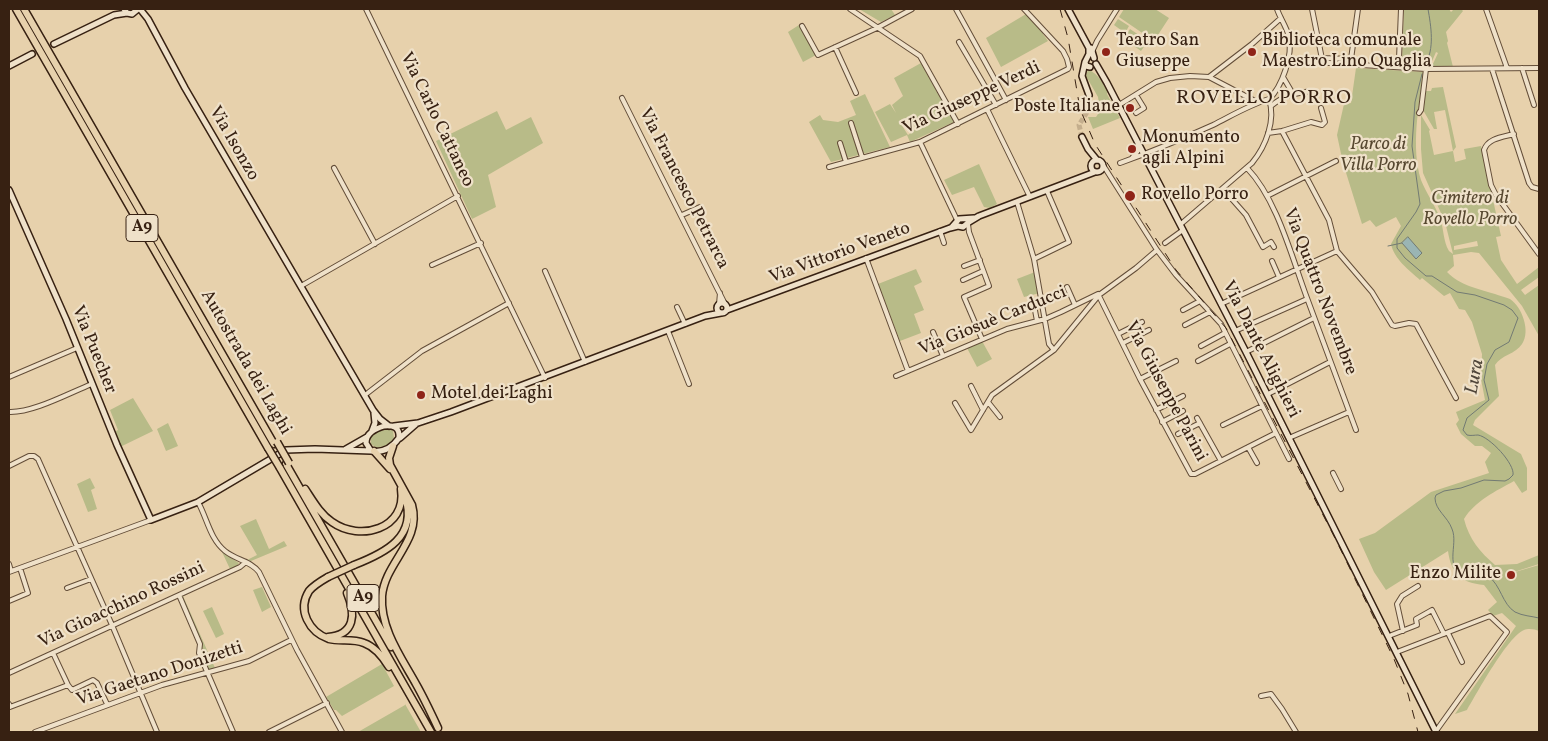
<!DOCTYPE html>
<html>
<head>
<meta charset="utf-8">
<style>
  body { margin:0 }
  #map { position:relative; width:1548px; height:741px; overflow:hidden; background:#e7d1ac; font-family:Vollkorn,serif }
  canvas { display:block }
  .frame { position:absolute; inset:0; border:10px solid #372112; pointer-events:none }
</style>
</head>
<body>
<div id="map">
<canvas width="1548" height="741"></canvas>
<div class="frame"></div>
</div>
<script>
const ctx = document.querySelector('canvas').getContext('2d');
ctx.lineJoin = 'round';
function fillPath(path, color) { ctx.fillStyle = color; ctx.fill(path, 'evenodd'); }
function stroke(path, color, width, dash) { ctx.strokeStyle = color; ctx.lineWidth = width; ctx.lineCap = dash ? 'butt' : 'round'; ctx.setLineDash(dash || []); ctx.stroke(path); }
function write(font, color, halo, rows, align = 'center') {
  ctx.font = font + ' Vollkorn,serif'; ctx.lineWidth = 4.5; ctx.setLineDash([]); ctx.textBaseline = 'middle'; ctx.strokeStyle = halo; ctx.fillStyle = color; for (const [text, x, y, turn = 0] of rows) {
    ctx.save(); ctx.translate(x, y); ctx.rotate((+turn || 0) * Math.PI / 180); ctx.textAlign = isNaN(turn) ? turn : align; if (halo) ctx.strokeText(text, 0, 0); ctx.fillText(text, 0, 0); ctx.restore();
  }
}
const green = new Path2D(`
  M859,9H891L895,15L881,22Z
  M1124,9H1155L1169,18L1154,41L1119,17Z
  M1404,9H1449L1451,12L1454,9H1461L1463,11L1446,32L1448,41L1447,43L1453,67L1432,66L1438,53L1436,52L1430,66L1404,65L1402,61Z
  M1026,14L1044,32L1043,34L1048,41L1001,67L986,38Z
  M1118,19L1129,26L1125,33L1114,25Z
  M799,25L816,55L803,62L788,32Z
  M1130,29L1148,41L1141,51L1124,39Z
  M921,63L954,122L910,142L907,135L891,142L875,112L890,104L896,113L892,105L903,96L894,78ZM910,119L916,129L908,135L901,124Z
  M1356,68L1425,72C1418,104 1411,148 1421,180C1426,193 1435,205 1440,218C1444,229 1443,241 1449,251L1453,254L1445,222L1423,173L1421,149V115L1430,130L1429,131L1434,155L1453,151L1445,110L1434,112L1437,129H1434L1423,110L1425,91H1431L1432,88L1443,87L1456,147L1453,151L1455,162L1466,159L1464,149L1481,146L1501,236L1496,237L1501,260L1517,284L1539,267V277L1521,290L1525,295L1539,285V317L1538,318L1539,321V336L1522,306L1479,253L1471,252L1453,255L1454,266L1447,272C1461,286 1476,288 1495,294C1499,296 1506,297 1510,299C1522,307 1531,331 1522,344C1516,354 1501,355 1495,365L1499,396L1475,420L1473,425L1521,454L1527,468V490L1522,493L1514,481C1496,491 1475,501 1464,519C1469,539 1480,552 1495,565L1517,564L1539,555V564L1514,572L1511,576L1505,575L1512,577L1515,572L1539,565V631C1535,629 1528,628 1524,630C1508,636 1477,693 1467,710L1455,714L1516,626L1502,613L1493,616L1488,610L1497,602L1484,585C1461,583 1451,573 1448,551L1386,590L1374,572L1359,539L1375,533L1431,492L1489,473L1485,462L1491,453L1482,446H1475L1461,434L1456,424L1459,420L1456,412L1485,400L1481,379L1482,354L1472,322L1465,310L1459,309L1450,293L1444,296L1422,278L1420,280C1409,270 1394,259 1391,244L1401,226L1396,217L1376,227L1370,220L1362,224L1343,163L1337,135L1344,104L1351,103ZM1477,241L1478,246L1454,250V246Z
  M1089,70C1098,74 1103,83 1108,91L1107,94L1120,118L1093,129L1088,117H1096L1100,111L1098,97L1086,76L1087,72Z
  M865,94L890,147L831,162L809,122L820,115L823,120L838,122L856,115L850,101Z
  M497,111L506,130L531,117L543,143L488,175L496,207L472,219L436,141Z
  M979,164L997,204L990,208L984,207L974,187L952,195L944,180Z
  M916,269L922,282L914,286L924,310L914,314L921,333L900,341L878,284Z
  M1035,272L1040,293L1024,297L1017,279Z
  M982,341L992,359L977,367L967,348Z
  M133,398L153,431L120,447L114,432L118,430L110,410Z
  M168,423L178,446L166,451L157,429Z
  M390,429L393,431L394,438L388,445L377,448L371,444V437L379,431Z
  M90,478L95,488L91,490L97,509L88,512L77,484Z
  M256,519L269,549L284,541L287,546L251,561L247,560L257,555L240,526Z
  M222,552L239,563L237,566L230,569Z
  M262,587L271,607L262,612L253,590Z
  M183,596L215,668L205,671L197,652L199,644L179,598Z
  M212,607L224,634L216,638L203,611Z
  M382,664L394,686L342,716L336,710H334L326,697Z
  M405,704L421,732H358L405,705Z`);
const water = new Path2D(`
  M1408,237L1422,253L1416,259L1402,243Z`);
const stream = new Path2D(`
  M1425,65C1435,49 1431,26 1428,9
  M1422,74L1415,102L1412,146L1420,204L1416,212L1397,239V248L1405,258L1426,276H1432L1457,292L1475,295L1504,305L1512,310L1518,318L1509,342L1495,350L1487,364L1484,380L1489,400L1467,418L1463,430L1467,435C1471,436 1475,435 1478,435C1490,437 1515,464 1513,475L1509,479L1505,481L1484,480L1461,488L1444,491L1436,495L1435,498C1435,510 1448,517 1452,529C1459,545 1442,570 1468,576C1475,578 1481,575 1488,576C1501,585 1502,604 1515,612C1523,616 1531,616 1539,618
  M1388,246L1402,243`);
const secondaryTunnel = new Path2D(`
  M32,54L54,44
  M1082,137L1079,125L1090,107L1089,95`);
const street = new Path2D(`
  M366,9L545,378
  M850,9L920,56L958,124
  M956,9L1006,100
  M1312,9L1322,59
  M1401,9L1399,59L1403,67
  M1486,9L1507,68
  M802,26L818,55L877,28L912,9
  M959,42L996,105
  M835,47L856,93
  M1092,52L1097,41L1117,9
  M1322,58L1351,59L1358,9
  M1286,67L1289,63L1297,61L1426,69L1539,68
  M1522,68L1534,105
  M1492,69L1529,183L1532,187L1539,189
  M1209,77L1252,44L1281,18
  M1283,77L1293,94
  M1136,95L1144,108L1136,113
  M622,98L725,304
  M1119,105L1156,82L1170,78L1190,76L1209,77L1257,102
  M1271,106C1284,95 1296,93 1312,91L1315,98
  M987,109L1030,197
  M1419,113L1421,110L1426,69
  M851,123L862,157
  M1282,131L1329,220L1337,251L1372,292L1392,325L1395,326L1409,323L1416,324L1456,398
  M1268,133L1282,131L1311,122L1322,125L1325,122L1321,108
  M1514,134C1503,137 1488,138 1484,150L1491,185L1496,195L1539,254
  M920,142L957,220
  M840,143L846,162
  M1132,158L1138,151V145
  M1120,163C1151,152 1182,139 1213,125C1231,116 1249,105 1269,99
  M1103,165L1157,250L1176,275L1221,324L1289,459
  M829,167L920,142L1068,69L1069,67L1067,59L1063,51L1024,9
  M334,168L375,244
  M1247,168C1277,199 1292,258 1307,298C1323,342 1340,386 1356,430
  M1223,189L1246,215L1263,247L1271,242L1274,247
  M1267,196L1336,161
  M1017,202L1034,259L1049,344L1054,350
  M682,215L700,207
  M968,224L969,232L989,286L964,297L982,339
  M1181,224L1252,163C1266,146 1276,120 1269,99C1282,87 1293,55 1289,37C1287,28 1280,18 1277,9
  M940,231L944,243
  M1165,243L1183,230
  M866,258L908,371
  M1034,259L1069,242L1047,191
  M1272,261L1279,277
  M432,265L481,243
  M964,266L980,260
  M545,271L585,362
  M963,280L983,271
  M301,286L458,196
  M1067,287L1075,305
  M719,304L720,293
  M1221,304L1337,251
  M677,307L685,324
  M1183,310L1200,301
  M1037,321L1034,305L1043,303
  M1185,325L1210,312
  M668,331L689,384
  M1235,331L1307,299
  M933,332L943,356
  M1118,334L1142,322
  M1123,343L1149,330
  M1201,346L1225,333
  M1246,352L1314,318
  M1198,361L1230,344
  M896,376L1007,329L1045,319L1061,312L1098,294L1140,379L1191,474H1195L1276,433
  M9,377L77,348
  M1140,379L1176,361
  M971,386L983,410
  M1268,394L1330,362
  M365,395L422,351L509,303
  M988,402L1000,417
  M955,403L971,430L992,395L1054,350L1099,295L1136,268L1157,250
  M1156,410L1183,396
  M9,412C33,413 69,393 92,384
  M1197,418L1221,461
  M1162,422L1183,411
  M1223,425L1262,406
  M1178,434L1200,423
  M1289,438L1349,412
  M1248,447L1257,463
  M9,466L29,456H34L38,459L112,625L157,732
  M1333,473L1341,489
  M198,502C207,518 210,539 225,551C236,560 251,561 259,572L297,650L342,732
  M9,564L11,571
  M9,572L151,520
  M67,588L91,579
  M179,595L200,644L199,653L233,732
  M9,601L28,593L20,568
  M1403,631L1397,604L1402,596L1418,586
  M1448,633L1462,662
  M1389,636L1417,625L1416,619L1432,610L1444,634
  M1397,652L1490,616L1507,632L1436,731
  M53,653L68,685
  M9,673L240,567L246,562
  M1261,696L1271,694L1282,709L1296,732
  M9,704L10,707L68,685L72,690L93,680L97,683L107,704
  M35,732L162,685L249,661L291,640
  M269,732L327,703`);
const secondary = new Path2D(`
  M124,9L127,13L132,14L138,9
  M140,9L148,19L185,88L373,410L380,419L389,426
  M1068,9L1089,48V54L1085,62L1086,66L1090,67
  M54,44L114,15L127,13
  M1091,48L1094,58
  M1085,62L1082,76L1089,95
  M1096,64L1107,83L1246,352L1436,732
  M9,66L32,54
  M1082,137L1088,149L1097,160
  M1091 166a6 6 0 1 1 12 0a6 6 0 1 1-12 0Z
  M9,190L66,319L117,445L151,520L198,502L286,450L315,449L371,451
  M969,222L979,216L1095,172
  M952,227L959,219L974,218
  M717 308a5 5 0 1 1 10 0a5 5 0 1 1-10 0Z
  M727,310L950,228L958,226L963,227L969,222
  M384,426C393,425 400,427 399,438C392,448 383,453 371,451L366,443C366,433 375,429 384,426Z
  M394,426L418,423L451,412L705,316L721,313
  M372,431L375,423L374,413
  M400,438L416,424
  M346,449L367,437`);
const highway = new Path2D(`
  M16,9L268,448
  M24,9L274,444
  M393,446L389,458L390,465L412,505C422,541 385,562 382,596C380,628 401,657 416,684C424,698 431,713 438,728
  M374,451L390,469
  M286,464L391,647
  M280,468L431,732
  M305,489C313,501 320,514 332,522C360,542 407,529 401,489
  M354,565C385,553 418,537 405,497
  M328,577C321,581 314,585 309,591C297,610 309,632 329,639C340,642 352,638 364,643C375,647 383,657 389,667
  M328,637C355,635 356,614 347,593`);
const rail = new Path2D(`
  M1060,9L1068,38L1080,109L1095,144L1176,270L1226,328L1335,538L1394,659L1408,694L1418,732`);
const highwayBridge = new Path2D(`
  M277,442L289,463
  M268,448L280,468
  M328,577L354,565`);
const markers = [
  [1106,52,5,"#8f2418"],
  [1252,52,5,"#8f2418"],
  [1130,108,5,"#8f2418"],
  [1132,149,5,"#8f2418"],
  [1130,196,6,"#8f2418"],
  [421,395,5,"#8f2418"],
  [1511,575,5,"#8f2418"]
];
const shields = [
  [142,228,32],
  [363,598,32]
];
const shieldNames = [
  ["A9",142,228],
  ["A9",363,598]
];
const poiNames = [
  ["Teatro San",1116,42],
  ["Giuseppe",1116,63],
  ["Biblioteca comunale",1262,42],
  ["Maestro Lino Quaglia",1262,63],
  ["Poste Italiane",1120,108,"right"],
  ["Monumento",1142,139],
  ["agli Alpini",1142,160],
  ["Rovello Porro",1141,196],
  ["Motel dei Laghi",431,395],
  ["Enzo Milite",1501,575,"right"]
];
const streetNames = [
  ["Via Giuseppe Verdi",972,99,-25],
  ["Via Carlo Cattaneo",436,120,64],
  ["Via Isonzo",233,144,60],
  ["Via Francesco Petrarca",683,189,63],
  ["Via Vittorio Veneto",840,254,-20],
  ["Via Quattro Novembre",1319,292,69],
  ["Via Giosuè Carducci",993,322,-22],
  ["Via Puecher",93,350,68],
  ["Via Dante Alighieri",1260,350,63],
  ["Autostrada dei Laghi",245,363,60],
  ["Via Giuseppe Parini",1165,392,62],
  ["Via Gioacchino Rossini",122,606,-25],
  ["Via Gaetano Donizetti",160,675,-18]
];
const parkNames = [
  ["Parco di",1378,146],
  ["Villa Porro",1378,167],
  ["Cimitero di",1470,200],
  ["Rovello Porro",1470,221]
];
const waterNames = [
  ["Lura",1476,377,-80]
];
const quarterNames = [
  ["ROVELLO PORRO",1264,99]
];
fillPath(green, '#b8bb88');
fillPath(water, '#9ab5b4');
stroke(water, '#727a73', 1);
stroke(stream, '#727a73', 1);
stroke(secondaryTunnel, '#c4ae8d', 5, [5, 2.5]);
stroke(street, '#634d38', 6);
stroke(secondary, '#372112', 8);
stroke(highway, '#372112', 9);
stroke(street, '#efe1c9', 4);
stroke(secondary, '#efe1c9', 5);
stroke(highway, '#e7d1ac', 6);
stroke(rail, '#372112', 1, [9, 9]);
stroke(highwayBridge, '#372112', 9, []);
stroke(highwayBridge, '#e7d1ac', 6);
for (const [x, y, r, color] of markers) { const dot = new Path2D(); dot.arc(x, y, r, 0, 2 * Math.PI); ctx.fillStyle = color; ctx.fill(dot); stroke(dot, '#efe1c9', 2); }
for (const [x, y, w] of shields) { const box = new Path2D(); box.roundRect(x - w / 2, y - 13.5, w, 27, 4); ctx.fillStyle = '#efe1c9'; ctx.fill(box); stroke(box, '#372112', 1); }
write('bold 16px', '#372112', null, shieldNames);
write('18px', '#372112', '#efe1c9', poiNames, 'left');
write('18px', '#372112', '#efe1c9', streetNames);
write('italic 18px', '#574830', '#efe1c9', parkNames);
write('italic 19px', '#50463a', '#efe1c9', waterNames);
ctx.letterSpacing = '1px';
write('20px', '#372112', '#efe1c9', quarterNames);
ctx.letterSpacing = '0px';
</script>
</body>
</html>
